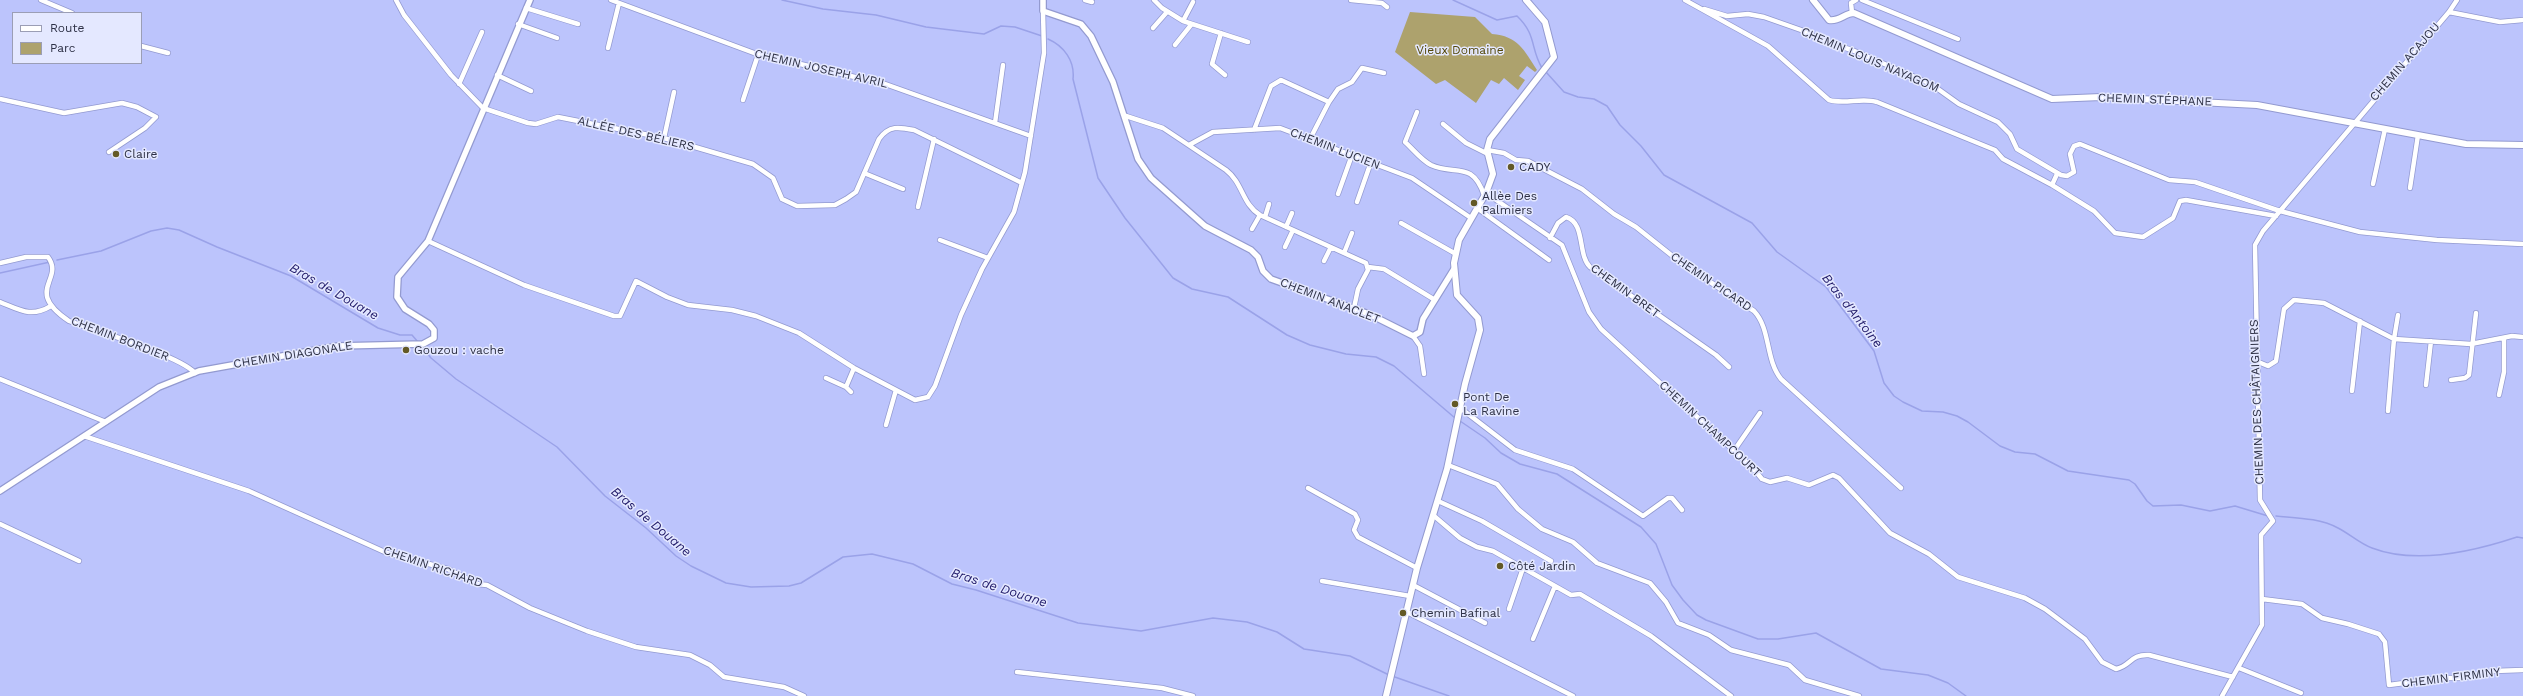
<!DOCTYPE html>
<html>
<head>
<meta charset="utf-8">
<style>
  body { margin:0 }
  #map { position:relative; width:2523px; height:696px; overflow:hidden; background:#bcc4fc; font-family:"Work Sans",sans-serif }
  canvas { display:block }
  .legend { position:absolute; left:12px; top:12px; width:130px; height:52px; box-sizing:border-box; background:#e4e8ff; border:1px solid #9b9eb5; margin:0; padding:5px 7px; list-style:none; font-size:12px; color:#2d3045 }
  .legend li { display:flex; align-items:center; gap:8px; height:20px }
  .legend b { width:20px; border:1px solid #9b9eb5 }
</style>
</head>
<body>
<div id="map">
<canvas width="2523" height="696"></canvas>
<ul class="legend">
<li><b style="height:5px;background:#fff"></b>Route</li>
<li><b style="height:11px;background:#ada26d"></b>Parc</li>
</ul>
</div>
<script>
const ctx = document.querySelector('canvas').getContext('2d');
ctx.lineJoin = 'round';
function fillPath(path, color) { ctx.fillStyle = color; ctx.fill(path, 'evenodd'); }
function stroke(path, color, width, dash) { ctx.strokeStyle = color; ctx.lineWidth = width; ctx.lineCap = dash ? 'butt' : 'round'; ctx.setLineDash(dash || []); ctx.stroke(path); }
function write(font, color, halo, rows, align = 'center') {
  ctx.font = font + ' "Work Sans",sans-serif'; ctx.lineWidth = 3; ctx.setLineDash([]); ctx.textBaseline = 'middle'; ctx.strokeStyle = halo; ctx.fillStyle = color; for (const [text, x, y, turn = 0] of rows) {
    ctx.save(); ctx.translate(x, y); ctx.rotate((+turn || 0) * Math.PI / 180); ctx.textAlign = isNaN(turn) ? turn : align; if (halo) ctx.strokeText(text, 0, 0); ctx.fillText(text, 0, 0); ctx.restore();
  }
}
const green = new Path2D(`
  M1410,12L1475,17L1492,34C1518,36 1524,50 1537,70L1535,72L1527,66L1519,76L1525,80L1518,90L1504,78L1499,84L1491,80L1476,103L1445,80L1436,84L1395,52Z`);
const stream = new Path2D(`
  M782,0L823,9L876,15L926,27L984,34L1001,26L1015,27L1042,36
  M1453,0L1497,20L1517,16C1537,35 1530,48 1542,68
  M1048,39C1064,46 1075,61 1073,79L1098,178L1125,218L1173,278L1192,289L1228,297L1287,335L1310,345L1346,354L1376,357L1394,366L1455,418
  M1546,72L1564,92L1578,97L1594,99L1607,106L1620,125L1641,146L1664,175L1752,223L1777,252L1826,287L1874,351L1884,383L1894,396L1903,402L1922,411L1943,412L1957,416L1968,422L2000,446L2015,452L2035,454L2068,471L2129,480L2135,484L2147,501L2153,506L2181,505L2210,511L2235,506L2268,516
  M57,260L101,251L151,231L167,228L179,230L217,247L291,276L378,328L400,335H412L418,342
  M0,273L50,262
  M421,346L431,358L456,379L557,447L605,496L646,528L676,556L691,566L726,583L751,587L789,586L801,583L843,557L872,554L913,564L952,584L976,590L1078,623L1141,631L1213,618L1247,622L1277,632L1304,649L1350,656L1389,675
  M1460,421L1485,438L1501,453L1520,464L1557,474L1641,527L1656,544L1672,585L1683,600L1697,615L1706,620L1758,639H1778L1816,633L1881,669L1928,675L1948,683L1966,696
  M2276,516C2297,518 2319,518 2338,528C2350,534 2360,544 2372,548C2416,565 2475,551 2517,537L2523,538
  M1392,676L1449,696`);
const minor = new Path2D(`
  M41,0L72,13
  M396,0L404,15L451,75L483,108L528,123L536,124L558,117L664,138L753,164L773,178L782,199L797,206L835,205L846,199L856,192L879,139C889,125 899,127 914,130L1022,183
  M611,0L754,53L859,78L874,80L1031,136
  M1085,0L1092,2
  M1154,0L1162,8L1183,21L1248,42
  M1351,0L1382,3L1387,7
  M1685,0L1768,46L1829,100C1845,105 1861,97 1877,102L1995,150L2003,159L2052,185L2094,211L2115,233L2143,237L2173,218L2180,201L2186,200L2276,216
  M1862,0L1958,39
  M526,8L578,24
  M1704,9L1727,16L1748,14L1764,17L1801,30L1829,43L1852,50L1931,84L1959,104L1998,122L2010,134L2017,149L2061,175L2067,176L2074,172L2070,154L2074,146L2080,144L2169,180L2195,182L2280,211L2360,232L2437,240L2523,244
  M2449,12L2500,22L2523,20
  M1852,13L1851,3L1856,0
  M1183,21L1193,2
  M518,24L557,38
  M1153,28L1167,12
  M1221,33L1212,64L1225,75
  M1175,45L1191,25
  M141,46L168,53
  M608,48L619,3
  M497,75L531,91
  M459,84L482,32
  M0,99L64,113L122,103L137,107L156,117L145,128L109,152
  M743,100L758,55
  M1417,112L1405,142C1413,149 1421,160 1431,165C1455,176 1472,160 1484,195
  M1126,116L1163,128L1226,170C1243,183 1242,204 1260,215L1366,263L1368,270L1358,289L1354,308
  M995,123L1003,65
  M1443,124L1466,143L1488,154
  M1254,130L1271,86L1281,80L1329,102
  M664,138L674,92
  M1310,139L1329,102L1338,89L1352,82L1362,68L1384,73
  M1189,145L1213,132L1280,128L1412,178L1471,218
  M1487,150L1504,153L1516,160L1528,161L1582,189L1614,214L1636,227L1680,262L1754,311C1771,329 1765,359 1781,379L1901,488
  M864,173L903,189
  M2373,184L2385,129
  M2052,185L2057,174
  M2410,188L2418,135
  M1486,193L1562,245L1589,312L1601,329L1752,467L1762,479L1770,482L1787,478L1809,485L1833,475L1839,478L1890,533L1929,554L1958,577L2025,598L2045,609L2085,639L2102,662L2116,669C2131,666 2130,654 2149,655L2233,677
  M1338,194L1352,155
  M1357,202L1371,162
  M918,207L934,139
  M1477,208L1549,260
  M1265,217L1269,204
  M1401,223L1456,254
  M1286,227L1292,213
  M1252,229L1260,215
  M1550,238L1558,223L1566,217C1586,223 1577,254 1590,267L1716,355L1729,367
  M940,240L988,258
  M428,241L524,285L614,316H620L636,281L667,297L688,305L732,310L756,316L799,333L854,368L915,400L928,397L935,386L961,315L982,269L1014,212L1025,172L1044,53L1043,11
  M1285,247L1293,230
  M1344,253L1352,233
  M1324,261L1331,247
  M0,263L26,257H48C65,280 23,290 69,321C94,330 180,356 195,373
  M1368,267L1384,269L1435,300
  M0,302C20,310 31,318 51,306
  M1413,336L1420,346L1424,374
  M2256,361L2268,366L2276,361L2284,309L2294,300L2324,303L2394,339L2471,344L2512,336L2523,337
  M826,378L846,387L854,368
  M0,379L106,422
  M2451,380L2465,378L2469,375L2476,313
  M2426,385L2431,341
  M846,387L851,392
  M2352,391L2360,321
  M2499,395L2504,372V338
  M1459,407L1515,450L1573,469L1643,516L1668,498H1672L1682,510
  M2388,411L2394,339L2398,315
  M886,425L896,390
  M84,436L249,491L387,553L448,569L477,584L487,585L530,608L587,631L636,647L690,655L710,665L724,677L784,687L804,696
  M1733,452L1760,413
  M1448,465L1497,484L1518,509L1542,529L1573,542L1597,563L1650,583L1666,602L1678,623L1709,635L1731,650L1789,665L1805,680L1859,696
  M1308,488L1355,514L1358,520L1354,530L1358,537L1417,568
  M1438,501L1482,521L1551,561
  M1433,515L1460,538L1477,547L1493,551L1571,595L1580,594L1651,636L1731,696
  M0,524L79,561
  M1322,581L1410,596
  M1413,585L1485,623
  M2262,599L2302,604L2322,618L2348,624L2379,634L2385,642L2389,685L2442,678H2461L2494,671L2523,670
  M1509,609L1523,568
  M1407,612L1573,696
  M1533,639L1555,586
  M2239,668L2301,693
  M1017,672L1162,688L1193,696
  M2222,696L2262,625L2261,535L2273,521L2260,500L2255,245L2263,231L2449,12L2457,0`);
const tertiary = new Path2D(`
  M1043,0V11L1081,24L1091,36L1113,82L1138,159L1151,178L1205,226L1251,250L1258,257L1263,271L1271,279L1369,314L1413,336L1420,332L1423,319L1454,269
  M0,491L159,387L199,371L338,346L423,344L434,338V330L429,324L405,309L397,297L398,277L428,241L530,0`);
const secondary = new Path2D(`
  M1813,0L1829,20C1839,22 1845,13 1854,13L2052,99L2101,97L2257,105L2466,144L2523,145
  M1386,696L1417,568L1447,469L1465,384L1480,330L1478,318L1457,295L1454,263L1459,240L1486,193L1493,174L1487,150L1490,139L1554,57L1545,22L1526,0`);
const markers = [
  [116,154,4,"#635926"],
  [1511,167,4,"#635926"],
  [1474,203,4,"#635926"],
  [406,350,4,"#635926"],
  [1455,404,4,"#635926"],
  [1500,566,4,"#635926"],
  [1403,613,4,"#635926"]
];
const parkNames = [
  ["Vieux Domaine",1460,50]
];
const streetNames = [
  ["CHEMIN LOUIS NAYAGOM",1870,60,23],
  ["CHEMIN ACAJOU",2405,62,-49],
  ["CHEMIN JOSEPH AVRIL",821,69,13],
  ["CHEMIN STÉPHANE",2155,100,2],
  ["ALLÉE DES BÉLIERS",636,134,13],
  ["CHEMIN LUCIEN",1335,149,21],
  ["CHEMIN PICARD",1711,282,34],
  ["CHEMIN BRET",1625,291,36],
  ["CHEMIN ANACLET",1330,301,21],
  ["CHEMIN BORDIER",120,339,21],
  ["CHEMIN DIAGONALE",293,355,-9],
  ["CHEMIN DES CHÂTAIGNIERS",2257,402,-92],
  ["CHEMIN CHAMPCOURT",1710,429,43],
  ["CHEMIN RICHARD",433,567,19],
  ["CHEMIN FIRMINY",2451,678,-7]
];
const poiNames = [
  ["Claire",124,154],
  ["CADY",1519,167],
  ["Allèe Des",1482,196],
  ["Palmiers",1482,210],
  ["Gouzou : vache",414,350],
  ["Pont De",1463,397],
  ["La Ravine",1463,411],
  ["Côté Jardin",1508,566],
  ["Chemin Bafinal",1411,613]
];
const waterNames = [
  ["Bras de Douane",334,292,30],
  ["Bras d'Antoine",1852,311,52],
  ["Bras de Douane",651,522,40],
  ["Bras de Douane",999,588,18]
];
fillPath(green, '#ada26d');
stroke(stream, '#9aa2e8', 1.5);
stroke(minor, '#939ad0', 6);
stroke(tertiary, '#939ad0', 8);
stroke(secondary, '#939ad0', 8);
stroke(minor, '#fff', 4.5);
stroke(tertiary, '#fff', 5.5);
stroke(secondary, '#fff', 6);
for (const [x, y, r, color] of markers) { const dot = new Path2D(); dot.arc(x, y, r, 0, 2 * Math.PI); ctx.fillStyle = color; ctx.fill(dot); stroke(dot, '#e4e8ff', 1.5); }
write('12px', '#534809', '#e4e8ff', parkNames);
write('12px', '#2d3045', '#e4e8ff', streetNames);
write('12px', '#2d3045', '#e4e8ff', poiNames, 'left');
write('italic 13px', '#221c6b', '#e4e8ff', waterNames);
</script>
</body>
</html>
